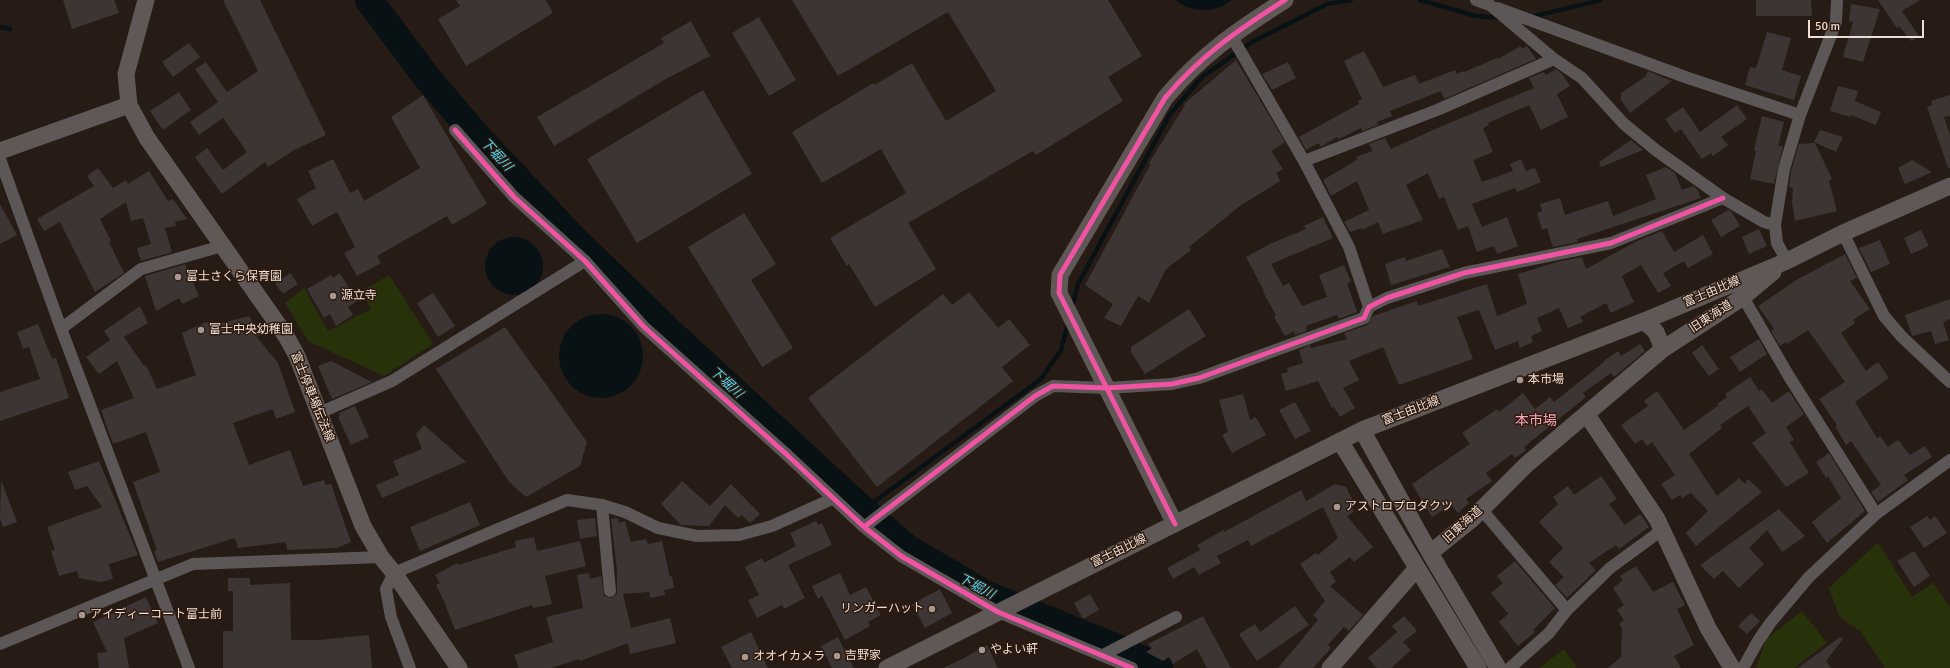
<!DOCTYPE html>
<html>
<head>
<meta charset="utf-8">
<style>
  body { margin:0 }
  #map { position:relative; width:1950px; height:668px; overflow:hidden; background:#261b15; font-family:Signika,sans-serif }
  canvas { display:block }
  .scale { position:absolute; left:1808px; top:20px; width:116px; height:18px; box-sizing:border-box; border:2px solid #ecddd5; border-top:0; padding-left:5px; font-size:12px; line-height:14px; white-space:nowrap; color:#ecddd5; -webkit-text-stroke:3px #2e1a0d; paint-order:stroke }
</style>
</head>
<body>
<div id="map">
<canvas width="1950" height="668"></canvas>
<div class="scale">50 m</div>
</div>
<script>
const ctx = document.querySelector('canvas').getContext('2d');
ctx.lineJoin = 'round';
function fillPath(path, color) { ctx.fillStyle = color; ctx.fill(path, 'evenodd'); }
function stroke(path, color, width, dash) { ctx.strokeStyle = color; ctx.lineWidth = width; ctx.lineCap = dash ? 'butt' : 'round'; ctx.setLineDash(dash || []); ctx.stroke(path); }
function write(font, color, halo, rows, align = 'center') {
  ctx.font = font + ' Signika,"Noto Sans JP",sans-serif'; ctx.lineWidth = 3; ctx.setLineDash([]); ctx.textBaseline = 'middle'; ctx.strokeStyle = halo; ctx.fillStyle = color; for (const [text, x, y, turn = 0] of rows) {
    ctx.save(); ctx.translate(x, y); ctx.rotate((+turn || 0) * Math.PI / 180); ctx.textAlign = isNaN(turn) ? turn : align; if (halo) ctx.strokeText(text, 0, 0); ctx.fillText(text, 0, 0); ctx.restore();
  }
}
const green = new Path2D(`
  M389,275L433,344L384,376L308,341L285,303L304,288L328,331L371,309L362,291Z
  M1878,542L1912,597L1933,583L1950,607V668H1885L1860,631L1839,616L1829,588Z
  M1802,611L1827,643L1794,668H1756L1766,639Z
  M1564,649L1577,668H1539Z`);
const water = new Path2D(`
  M1175,0H1231C1216,14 1191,13 1175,0Z
  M485 266a29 29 0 1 1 58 0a29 29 0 1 1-58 0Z
  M559 356a42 42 0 1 1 84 0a42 42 0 1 1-84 0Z`);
const stream = new Path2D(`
  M1420,0L1476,16L1502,18
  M1531,17L1601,0
  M0,27L10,29
  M1072,308L1078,284L1170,114L1202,77L1252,42L1327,4L1351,0
  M863,510L1041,379L1061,350L1068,323`);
const river = new Path2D(`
  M369,0L425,75L475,134L572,237L672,334L863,510L907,548L987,595L1117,648L1159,668`);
const building = new Path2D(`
  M63,0H114L119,13L72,29Z
  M223,0H260L326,135L294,150L268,167L265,162L222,194L195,157L207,148L223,170L247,152L223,118L199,135L190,122L218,102L195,69L206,62L227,92L258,71Z
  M456,0H546L553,13L466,66L438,19L460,6Z
  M792,0H1108L1142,56L1108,77L1123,101L1036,155L1033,151L908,223L936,269L875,307L849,264L847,266L830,238L906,193L881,149L822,183L792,132L873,83L874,85L912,63L946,121L996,91L948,12L838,76Z
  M1756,0H1811L1812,16H1756Z
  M1878,0H1920L1902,11L1919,36L1911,41L1899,26L1897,28Z
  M1851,4L1880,9L1863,62L1843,57L1853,22L1849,21Z
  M759,17L796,80L769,96L732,33Z
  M691,21L710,56L664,80L554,146L537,117L664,43L661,38Z
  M1767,32L1791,38L1782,70L1801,76L1794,100L1745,85L1750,67L1756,68Z
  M189,43L200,57L173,77L162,62Z
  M1521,46L1522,49L1527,46L1536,59L1444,99L1441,91L1390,111L1392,116L1377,122L1378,125L1362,131L1361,128L1339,139L1337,137L1321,147L1318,143L1306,150L1299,137L1359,104L1358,101L1362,99L1344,61L1364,51L1383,87L1415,75L1419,84L1455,70L1457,74L1463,71L1464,72L1497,58L1498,59Z
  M1236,60L1285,142L1271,151L1283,169L1276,173L1280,181L1240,206L1189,247L1191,250L1166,269L1149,303L1138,296L1121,326L1104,318L1113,304L1085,285L1150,165L1149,163L1185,105L1184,104Z
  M1288,62L1296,78L1272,90L1262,74Z
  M1556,69L1562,74L1570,86L1557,94L1568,117L1541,130L1529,105L1488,123L1489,125L1483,128L1493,152L1473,160L1482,182L1513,171L1510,164L1521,159L1526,171L1535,168L1541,182L1517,192L1515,188L1472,204L1482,227L1507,217L1518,246L1497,254L1494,246L1477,252L1468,226L1458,230L1444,197L1439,199L1428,173L1406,185L1423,220L1383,234L1378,222L1362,230L1361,228L1350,232L1344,222L1369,210L1357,181L1331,196L1323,180L1357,160L1356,157L1373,151L1369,144L1385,138L1391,149L1442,126L1534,88L1529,78L1544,72L1546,75Z
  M1648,71L1672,81L1630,113L1621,100V93L1645,77Z
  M1838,86L1858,91L1855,101L1881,112L1876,125L1851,115V117L1830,111Z
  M703,90L752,174L637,243L587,159Z
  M179,92L191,110L163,130L150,111Z
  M423,95L487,204L452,225L447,216L377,256L381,263L357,276L344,253L355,247L337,212L312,226L297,199L316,188L308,171L333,159L350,193L358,189L364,201L420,168L391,117Z
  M1950,95V116L1944,117L1950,135V168H1948L1927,107L1932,105L1931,101Z
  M1737,105L1747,119L1721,137L1728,145L1713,156L1711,153L1702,159L1681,129L1675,133L1665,119L1683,107L1700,132Z
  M1762,116L1784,122L1778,146H1783L1774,184L1750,179L1756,151L1754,150Z
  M1820,130L1843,137L1836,152L1814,142Z
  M1631,140L1643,150L1601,167L1599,162Z
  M1815,143L1832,179L1829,181L1837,211L1795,221L1792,203L1793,188L1789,187L1791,171L1799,144Z
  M1912,160L1932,172L1905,184L1898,168Z
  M1666,167L1675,173L1682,190L1693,186L1697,189L1701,198L1577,239L1578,242L1553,247L1547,228L1542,230L1537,213L1542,211L1540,204L1560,198L1565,215L1608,201L1613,216L1656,199L1646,175Z
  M98,168L113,188L126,180L128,184L149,171L168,201L173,199L187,219L175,222L176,226L165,228L172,252L141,261L137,248L151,244L143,218L131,221L126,202L100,219L111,241L109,242L124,273L95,292L60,222L44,231L37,219L94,186L87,176Z
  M0,204L17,235L0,244Z
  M1728,210L1731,211L1740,226L1721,237L1711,220Z
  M744,213L776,264L751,280L793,348L762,367L688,247Z
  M1323,217L1333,238L1271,264L1283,286L1289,283L1302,306L1327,297L1319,275L1344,265L1351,282L1347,283L1357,312L1339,319L1337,315L1306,326L1307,331L1295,335L1294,331L1285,336L1274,317L1276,315L1263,292L1264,291L1246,257L1270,244L1306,229L1304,226Z
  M1759,229L1767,246L1749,254L1742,237Z
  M1921,230L1929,246L1911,254L1904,238Z
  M1662,231L1674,252L1703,235L1713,254L1688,268L1684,261L1663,273L1671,286L1658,293L1641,265L1622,276L1634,302L1611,313L1606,303L1580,317L1583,322L1568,328L1559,308L1537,318L1542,331L1531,336L1533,342L1520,348L1518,341L1495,350L1479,310L1457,317L1473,359L1399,385L1383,347L1349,361L1359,380L1343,388L1355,408L1340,417L1334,407L1332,408L1318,381L1286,391L1281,374L1288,372L1287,368L1303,363L1299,350L1310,345L1311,348L1347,339L1344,333L1367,325L1373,316L1417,301L1418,306L1487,284L1497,316L1527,304L1518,274L1557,262L1582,257L1586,269L1639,240Z
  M1880,240L1890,264L1871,272L1859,248Z
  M1442,249L1450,267L1391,285L1385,264L1405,257L1406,261Z
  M1845,254L1857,278L1850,281L1870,309L1853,320L1855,323L1841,333L1866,371L1878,362L1889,378L1855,402L1877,438L1880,436L1888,447L1898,440L1910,455L1925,446L1932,457L1904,475L1908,480L1878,502L1871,492L1881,485L1851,441L1846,445L1835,426L1837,425L1819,399L1845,382L1808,330L1787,344L1786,342L1780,346L1771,331L1774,329L1758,306L1798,279Z
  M185,264L199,296L182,304L179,298L156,311L145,276Z
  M290,273L298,284L283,294L275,284Z
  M340,273L357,301L348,307L353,315L336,326L330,314L324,318L307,289L331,275L333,278Z
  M969,292L998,328L1009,319L1030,345L1002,367L1013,381L877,487L808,398L943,294L952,305Z
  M433,293L455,326L438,337L417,303Z
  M1950,299V319L1943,322L1949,340L1935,344L1931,331L1912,336L1905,315Z
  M140,306L148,323L124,337L144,366L146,365L157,389L196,375L182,333L206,322L218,324L249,316L261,335L256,336L278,363L295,412L276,419L273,409L233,423L249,465L290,450L303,486L324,480L326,485L331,484L351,542L337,548L287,550L286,542L238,548L235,538L158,562L154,551L157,550L133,482L160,472L146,432L113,444L101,410L134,398L117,361L99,374L86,357L110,340L104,331Z
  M1189,309L1206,336L1145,374L1131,352V347Z
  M38,324L52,359L56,358L69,398L0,421V392L40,379L29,347L23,349L17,332Z
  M505,327L587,442L580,466L526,497L509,482L436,369Z
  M1759,339L1767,354L1740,372L1730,357Z
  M1640,344L1645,351L1614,377L1611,373L1583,393L1586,397L1524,447L1526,450L1515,458L1512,454L1486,473L1492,481L1466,499L1469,503L1458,513L1451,505L1432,517L1412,484L1470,444L1462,433L1497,409L1499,412L1523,393L1535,409L1550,397L1554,402L1604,362V361L1618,351L1621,356Z
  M1702,345L1719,369L1709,376L1692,353Z
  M331,361L372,382L332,399L318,366Z
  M1750,377L1759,391L1762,389L1772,403L1789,391L1804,414L1786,427L1794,440L1790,442L1809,473L1786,487L1752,443L1766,433L1748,406L1720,425L1722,428L1689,454L1717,496L1739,478L1745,484L1748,479L1762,492L1696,546L1686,533L1708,511L1691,493L1682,498L1680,495L1672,500L1661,484L1675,475L1652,442L1647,446L1642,439L1635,444L1621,425L1648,406L1644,401L1657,391L1684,430L1719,405L1717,404L1727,397L1725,394Z
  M1243,394L1250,420L1256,417L1266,435L1232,453L1222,435L1228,432L1219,400Z
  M1295,402L1311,431L1295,439L1279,410Z
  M355,406L369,437L351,445L338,417L340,416L339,413Z
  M424,425L466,462L382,498L376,485L399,475L393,461L422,449L416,434Z
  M1829,453L1865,511L1827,543L1812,522L1841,498L1828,476L1826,478L1816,462Z
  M99,461L138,555L109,564L113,579L101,582L79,578L77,571L59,576L51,551L55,550L47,527L102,507L87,486L75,490L68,472Z
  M1601,476L1617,499L1609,504L1625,525L1640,514L1649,527L1619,549L1616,545L1589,563L1596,570L1567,598L1555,585L1564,577L1549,562L1563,548L1539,522L1558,504L1553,497L1568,486L1574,495Z
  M1,480L17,522L3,527L0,519Z
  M682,481L710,506L731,484L760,514L750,523L742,515L738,518L725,505L709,526L681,525L661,504Z
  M1335,484L1346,487L1352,499L1349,501L1354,512L1347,516L1373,547L1354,562L1350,557L1330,572L1336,582L1330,586L1363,615L1349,631L1344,627L1328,645L1331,648L1313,668H1278L1318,620L1313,615L1325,601L1300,564L1316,553L1318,555L1338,538L1323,507L1251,546L1248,540L1217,556L1221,563L1199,575L1194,567L1173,579L1167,568L1200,550L1197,545L1224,530V532L1301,490L1306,501Z
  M470,502L480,525L420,551L410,527Z
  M1779,509L1805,536L1782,552L1767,530L1749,548L1764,564L1739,588L1723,571L1714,579L1700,565Z
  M1927,516L1930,520L1935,516L1947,533L1924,548L1910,527Z
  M595,518L597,536L580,539L577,520Z
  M618,518L619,523L625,521L631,542L646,539L648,544L662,541L670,577L672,576L674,588L664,590L665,595L650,598L649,592L623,594L631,628L670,618L676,643L630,654L628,643L580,661L579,659L551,668H519L514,655L553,642L546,617L583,608L577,575L589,573L590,579L601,576L604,596L611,598L617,594V571L611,519Z
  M816,521L818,525L822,523L832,545L788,565L805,598L784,609L782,605L757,618L748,600L759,595L745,567L762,558L764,563L796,546L790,533Z
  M534,537L537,551L580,541L586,566L545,576L552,604L533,608L532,605L455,630L444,601L436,585L440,583L435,575L457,563L458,565L516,547L515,541Z
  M1914,551L1930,576L1914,587L1897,561Z
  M1515,561L1555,608L1533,630L1535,632L1518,646L1499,622L1508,614L1491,593L1503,583L1497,576Z
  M1636,566L1653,592L1673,582L1685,605L1677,609L1694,645L1674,656L1681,668H1608L1621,657L1622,628L1619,624L1624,620L1617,610L1624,605L1613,588L1623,580L1620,576Z
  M840,573L850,595L866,587L881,615L868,622L870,626L845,640L822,596L818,599L812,586Z
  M228,578H250V585L290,583L291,640H319L369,635L372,668H223V631H233V591H228Z
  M940,589L952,613L925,628L912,604Z
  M1090,594L1099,610L1083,619L1074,603Z
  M146,597L158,623L124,638L129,668H99L97,653L107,652L93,622Z
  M1295,606L1309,625L1257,661L1239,634L1255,624L1260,632Z
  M1751,613L1760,621L1747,634L1738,626Z
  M1203,616L1231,668H1207L1197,649L1173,664L1169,657L1163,661L1146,652L1152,648L1148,644Z
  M1404,616L1417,631L1403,642L1411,650L1391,668H1377L1368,658L1397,632L1392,626Z
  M751,632L768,668H732L721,647Z
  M838,637L854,668H832L821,646Z
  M1840,637L1843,639L1826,661L1831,668H1798Z
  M987,645L998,668H943L964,658Z`);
const street = new Path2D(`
  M1476,0L1490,5L1554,59L1582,78L1624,124L1657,151L1723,198L1764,222L1775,225
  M1497,8L1688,78L1800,115
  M1231,35L1304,161L1349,247L1369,307
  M455,130L514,197L585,261L644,327L785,453L864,527L901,556L998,612L1132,668
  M0,159L62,331L189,668
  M1304,161L1437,110L1554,59
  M1843,233L1884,316L1902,337L1950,382
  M1787,261L1777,243L1775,225L1784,169L1800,115L1836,22L1837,0
  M1743,297L1790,378L1876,514
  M62,328L141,269L222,246
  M319,413L392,381L585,261
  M602,505L610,591
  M1481,509L1567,610L1549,633L1510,668
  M864,527L1035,396L1053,386L1107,388L1172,384L1199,378L1364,318L1369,307L1387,298L1464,273L1611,243L1723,198
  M1567,610L1610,568L1662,530
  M0,644L193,564L381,557
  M1103,655L1176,617
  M410,668L391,617L386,589L394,573L567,500L602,505L625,512L658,528L697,536L739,535L772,526L832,499
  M1743,668L1758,641L1771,622L1809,577L1876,514L1950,460`);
const secondary = new Path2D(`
  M146,0L126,74L129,105L147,138L286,336L297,356L363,526L381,557L394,573L459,668
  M0,151L129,105
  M1644,321L1656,332L1663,349
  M1587,415L1657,519L1708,628L1732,668
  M1362,430L1430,553L1498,668
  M1340,441L1478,668
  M1175,524L1059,293L1060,275L1165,98C1201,55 1238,30 1285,0
  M1430,553L1471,520L1526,465L1663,349L1743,297L1773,272
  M887,668L1362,430L1644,321L1787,261L1843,233L1950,186
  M1330,668L1417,568`);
const cycleway = new Path2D(`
  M455,130L514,197L585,261L644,327L785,453L864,527L901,556L998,612L1132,668
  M1175,524L1059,293L1060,275L1165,98C1201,55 1238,30 1285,0
  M864,527L1035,396L1053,386L1107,388L1172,384L1199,378L1364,318L1369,307L1387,298L1464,273L1611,243L1723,198`);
const markers = [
  [178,277,4,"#a79992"],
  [333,296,4,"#a79992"],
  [201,330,4,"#a79992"],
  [1520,380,4,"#a79992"],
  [1337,507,4,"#a79992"],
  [932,609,4,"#a79992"],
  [82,615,4,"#a79992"],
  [982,650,4,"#a79992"],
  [837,656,4,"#a79992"],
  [745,657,4,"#a79992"]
];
const poiNames = [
  ["富士さくら保育園",186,277],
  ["源立寺",341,296],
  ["富士中央幼稚園",209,330],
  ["本市場",1528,380],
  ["アストロプロダクツ",1345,507],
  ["リンガーハット",924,609,"right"],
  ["アイディーコート富士前",90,615],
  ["やよい軒",990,650],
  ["吉野家",845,656],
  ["オオイカメラ",753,657]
];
const streetNames = [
  ["富士由比線",1712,292,-23],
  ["旧東海道",1711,317,-33],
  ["富士停車場伝法線",312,397,68],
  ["富士由比線",1411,411,-21],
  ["旧東海道",1463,525,-42],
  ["富士由比線",1119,551,-26]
];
const waterNames = [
  ["下堀川",496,155,47],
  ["下堀川",726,383,42],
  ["下堀川",976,587,28]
];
const quarterNames = [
  ["本市場",1536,421]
];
fillPath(green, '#28320a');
fillPath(water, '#081114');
stroke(stream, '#081114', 4.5);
stroke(river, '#081114', 28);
fillPath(building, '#3d3534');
stroke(street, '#5c5656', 12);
stroke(secondary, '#5f5856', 17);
stroke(cycleway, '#f153a3', 5);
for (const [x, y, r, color] of markers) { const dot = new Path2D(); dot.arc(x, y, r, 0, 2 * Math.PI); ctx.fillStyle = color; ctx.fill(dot); stroke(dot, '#2e1a0d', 1.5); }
write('12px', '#ecddd5', '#2e1a0d', poiNames, 'left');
write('12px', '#ecddd5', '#2e1a0d', streetNames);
write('italic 13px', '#4dd6f8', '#2e1a0d', waterNames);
write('14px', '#f7a5bb', '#2e1a0d', quarterNames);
</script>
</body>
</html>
